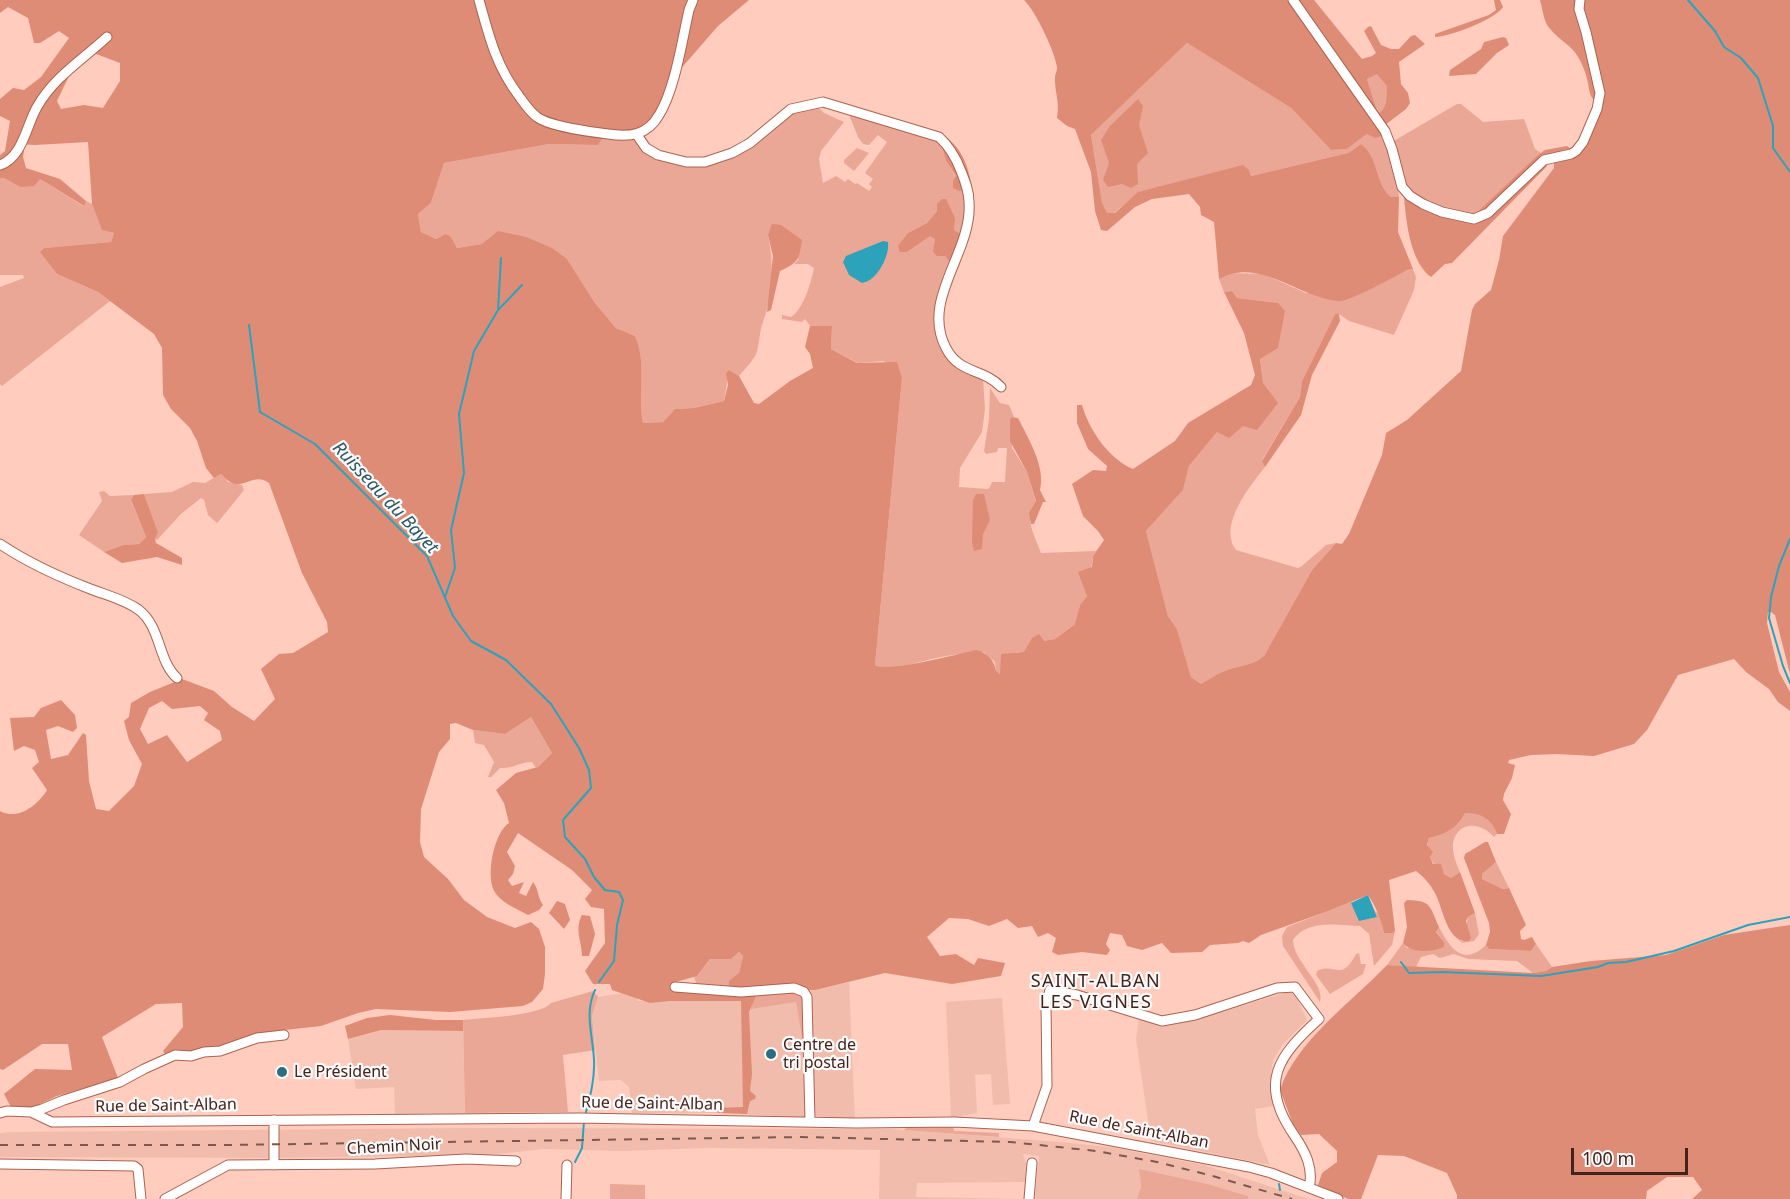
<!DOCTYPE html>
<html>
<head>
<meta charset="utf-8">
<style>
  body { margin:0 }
  #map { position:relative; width:1790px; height:1199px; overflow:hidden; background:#ffccbe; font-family:"Noto Sans",sans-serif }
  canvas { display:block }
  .scale { position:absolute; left:1571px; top:1148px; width:117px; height:27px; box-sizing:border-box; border:3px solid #43231b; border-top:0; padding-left:8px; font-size:18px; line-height:21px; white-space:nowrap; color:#43231b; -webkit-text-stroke:4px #fafafa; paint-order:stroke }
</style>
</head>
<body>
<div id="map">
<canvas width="1790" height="1199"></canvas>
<div class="scale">100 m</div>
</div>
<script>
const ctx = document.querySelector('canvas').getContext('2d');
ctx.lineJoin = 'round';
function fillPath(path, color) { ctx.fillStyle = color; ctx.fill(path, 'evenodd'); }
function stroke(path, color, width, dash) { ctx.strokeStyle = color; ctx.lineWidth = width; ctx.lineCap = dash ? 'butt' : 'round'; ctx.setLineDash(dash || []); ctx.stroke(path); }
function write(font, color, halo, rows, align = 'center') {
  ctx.font = font + ' "Noto Sans",sans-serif'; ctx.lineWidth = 4.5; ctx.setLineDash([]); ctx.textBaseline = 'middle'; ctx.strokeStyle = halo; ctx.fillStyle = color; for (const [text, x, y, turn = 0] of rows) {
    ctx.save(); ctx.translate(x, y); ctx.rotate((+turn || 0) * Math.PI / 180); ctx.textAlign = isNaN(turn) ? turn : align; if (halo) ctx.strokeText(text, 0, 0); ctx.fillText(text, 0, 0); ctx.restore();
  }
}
const built = new Path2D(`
  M849,982L855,1120L720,1113H632L629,1087L621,1080L599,1081L592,1016L598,997L636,991L638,1001L784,996Z
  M1288,992L1295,994L1307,1020L1283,1044L1273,1060L1270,1081L1275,1106L1255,1109L1258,1135L1270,1165L1151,1141L1136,1039L1139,1018L1170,1025L1204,1017Z
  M1002,998L1010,1104L993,1105L991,1074L975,1075L977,1113L951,1118L946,1002Z
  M381,1030L463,1031L465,1113L395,1114L394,1087L356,1089L348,1039Z
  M465,1128L890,1129L1060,1142L1110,1147L1204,1165L1309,1199H1248V1196L1208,1184L1140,1170L1141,1187L1137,1199H1035L1039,1156L1023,1154L1026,1164L1025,1182L917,1183L916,1197L1024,1199H879L880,1150L710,1148L621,1151L543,1149L490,1155L267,1158L0,1157V1133L8,1132Z`);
const green = new Path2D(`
  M1187,43L1291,108L1331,150L1347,149L1367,134L1384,135L1396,176L1399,197H1391C1374,183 1380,158 1361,144L1348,153L1251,176L1249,170L1139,192L1114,213H1107L1102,204L1091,135Z
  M1377,73L1388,85C1385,97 1388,108 1378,115L1367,79Z
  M1457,104H1461L1483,122L1524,119L1535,149L1541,153L1474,215L1422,202L1406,186L1392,142Z
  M816,105L824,113L844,122L821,151L819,159L823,183L836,176L845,182L848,179L855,184L857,183L869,191L872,187L869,184L873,179L865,173L887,142L878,135L869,145L863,144L858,137L850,117L852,113L934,138L944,146L946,161L965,191L967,212L961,234L953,230L937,211L927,223L908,233L907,252L930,235L935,238L951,263C945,285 925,334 944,352C956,362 970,370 983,379L985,409L982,432L960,468L959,487L988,489L990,487L992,482H1005L1007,448H998L997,452L986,454L984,451L989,419L990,388L1000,403L1009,405L1014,417H1012V448L1027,472L1036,502C1024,521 1034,533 1041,553L1096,551L1093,556L1087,596L1080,605L1076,623L1055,639L1044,641L1024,653L1016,652L1000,674L996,672L995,662L984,652C968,654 952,654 936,658C920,661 890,673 875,665L902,378L884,361L858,363L831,349L832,326H810L805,319L802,322L782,319V315L791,317C804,308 811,283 814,268L808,264H794L799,259L768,235C774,263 773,295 763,322C759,332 760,343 756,354C752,362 745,369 739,376L729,370L724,401L694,408L675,409L663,422L643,423C638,395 647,361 635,336L616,328L595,303L567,259L482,244L457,248L445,234L436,239L421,232L418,214L431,203L444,163L549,144L598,145L603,137L635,138V142L642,149L706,164L765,134L796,111Z
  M857,148L869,153L854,171L844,163V160Z
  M0,178H4L20,187L40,179L83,206L86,201L92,204L102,229L114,233L111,242L44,248L41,252L57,274L98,292L110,301L2,386L0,384V287L24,278L23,275H0Z
  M1413,269L1416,277L1414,290L1394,335L1349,321L1339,314H1335L1302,381L1300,397L1262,460L1265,467C1250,486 1218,525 1236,550L1298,568L1302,566L1326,545L1336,543L1312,570L1264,656C1251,667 1237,665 1222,672C1215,675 1208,680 1201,684L1191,677L1177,629L1168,616L1146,531L1183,490L1189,466L1217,432L1263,383L1260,358L1278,303L1237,298L1232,291L1224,292L1219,279L1230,273L1263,274L1306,293Z
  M221,474L228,482L242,485L244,490L219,521L217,523L208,515L204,500L201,498L181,514L157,540L155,539L158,532L144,494L172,492L193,482L205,483Z
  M104,491L110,496L134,495L131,501L146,537L139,544L123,545L104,552L79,535L102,501L99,492Z
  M531,717L552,753L538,767L536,768L532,762C519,762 513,769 500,768L491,777H488L494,762L484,745L475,743L473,730L505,734Z
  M1465,813C1482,812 1491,819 1497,834L1494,837C1481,822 1458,820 1453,843C1452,853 1456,863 1460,872L1451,878C1437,870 1423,855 1429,838C1446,834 1457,829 1465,813Z
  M1496,862L1509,888L1503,889L1482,879V874Z
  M1353,901L1351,903L1377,917L1375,911L1379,914L1384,933H1393L1395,931L1392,945L1374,966L1369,934L1360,926C1339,925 1307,919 1293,940C1293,961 1326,985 1320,1002L1283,946L1282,936L1287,927Z
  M1475,913L1479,934L1474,941L1462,943L1457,939L1463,942L1468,917Z
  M1439,927C1450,948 1463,967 1486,945L1489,949L1531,951L1536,944L1552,967L1546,971L1533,973L1517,961L1468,959L1454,954L1440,958L1433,954L1421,957L1416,967L1387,965L1403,943L1407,948L1444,942L1436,931Z
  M739,952L743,956L739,973L729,988L697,985L694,977L698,975L710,959H731Z
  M1359,953L1361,964H1366L1363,974L1330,994L1316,975L1317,971C1335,962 1341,983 1356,954Z
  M793,989L803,996L804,1036L802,1037L796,1002L751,1009L753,993Z
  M593,991L598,997L592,1016L595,1050L563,1055L568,1112L465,1113L463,1020C480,1018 541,1016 551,1003Z
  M910,1126H953L954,1131L999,1133V1137L903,1130Z
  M1139,1169L1208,1184L1248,1196V1199H1137L1141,1187Z
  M610,1184L645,1185V1199H610Z`);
const forest = new Path2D(`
  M0,0H749L718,26L671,80L664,101L653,118L636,130L606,133L598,145L549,144L444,163L431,203L418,214L421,232L436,239L445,234L450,236L457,248L482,244L498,231L526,237L552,248L567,259L595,303L616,328L635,336C647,361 638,395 643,423L663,422L675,409L694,408L724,401L728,385L726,373L729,370L739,376L754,403L759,404L790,381L813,368L810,354L805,347L810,326H832L831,349L857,363L897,362L902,378L875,665C887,673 958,654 976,650C988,653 994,660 996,671L1000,674L1001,654L1024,652L1032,638L1039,634L1044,641L1055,639L1075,624L1080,605L1087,596L1078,572L1092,567L1093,556L1104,540L1098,531L1083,516L1072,484L1093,470L1106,471L1107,466L1088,449L1077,423V405H1082C1089,430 1109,459 1133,469L1175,441L1188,423L1251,385L1255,375L1244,333L1224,292L1232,291L1237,298L1278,303L1285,311L1278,348L1260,359L1263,383L1278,403L1257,430L1243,426L1229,438L1217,432L1189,466L1183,490L1146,531L1168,616L1177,629L1191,677L1201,684C1208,680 1215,675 1222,672C1237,665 1251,667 1264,656L1312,570L1336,543L1342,544L1349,534L1382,455L1386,433L1407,420L1461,371L1472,310L1475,304L1491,290L1499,260L1503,236L1554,168V163L1584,145L1602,107V103C1590,101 1590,94 1588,83C1585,70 1581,59 1572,49C1564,41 1552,34 1546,23C1543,16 1542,7 1540,0H1790V674L1775,615L1771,612H1768L1767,623L1779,672L1790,692V711L1778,702L1769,689L1746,672L1734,659L1678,675L1647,730L1634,744L1594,756L1557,754L1531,755L1509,760L1508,763L1515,765L1512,778L1504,794L1503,800L1511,814L1504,834H1497C1491,819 1482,813 1465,813C1457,829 1446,834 1429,838L1427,845L1433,852L1430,857L1433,864H1441L1444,874L1451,878L1460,872L1475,913L1468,917L1466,921L1471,938L1469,941C1447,944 1443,908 1435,893C1430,884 1424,877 1416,871L1389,880L1395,931L1393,933H1384C1381,920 1376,906 1368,895L1328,911L1261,935L1249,943L1243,941L1238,943L1210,945L1202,952L1171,953L1162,943L1142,950L1127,946L1122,935L1110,933L1106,944L1110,950L1107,955L1082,952L1058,955L1052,952L1056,938L1048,933L1038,937L1032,926L1018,928L1007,919L989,926L968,919L949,918L927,937L940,956L956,954L974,965L978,958L1005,963L1001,976L952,984L885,973L815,990L729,988V981L739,973L743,956L739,952L731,959H710L697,976L672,983V988L753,993L756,996L749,1012L752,1074L750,1091L756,1096L755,1099L750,1101L747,1114L718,1113L716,1108L743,1107L741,1001H669L650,1003L612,990L610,984H593L585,971L605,943L604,909L591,907L585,899L592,890L572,870L518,833L507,852L515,866L513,874L508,880L512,886L524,882L519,893L526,896L533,882C539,889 537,897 543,905L539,910L528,915C517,909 504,904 496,894C484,879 494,832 509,823L504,803L496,790L516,773L538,767L552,753L531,717L505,734L473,730L456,723L450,724V739L439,752L421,809L420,842L424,857L448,879L464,900L487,917L515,928L531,922L539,929L545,947V974L543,989L532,1002L523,1006L450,1012L376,1009L358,1013L321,1026L257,1033L224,1047L166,1056L163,1051L183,1027L182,1003L156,1004L102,1037L118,1078L57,1096L33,1107L12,1109L4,1094L35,1069L72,1070L68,1044H42L3,1070L0,1069V811C18,821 38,805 47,790L32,768L39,762L35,750L24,746L14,751L10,718L34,717L41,708L61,700L75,715L77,728L73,732L58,726L46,730L51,759L68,755L83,733L86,735L89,781L96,809L109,811L134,786L142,764L129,740L124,721L129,717L131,703L150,692L182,679L214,691L232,707L254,721L275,699L261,669L279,654L293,653L328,632L327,622L302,573L269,483C250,470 242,498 221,474L214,478L206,468L197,441L190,428L171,409L163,395L162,348L154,334L98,292L57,274L40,252L44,248L111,242L114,233L102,230L92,204L88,142L35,145L16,144L24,151L23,157L26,168L60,179L86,201L84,206L40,179L34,186L20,187L4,178H0V155L5,151L10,121L0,116V99L13,88L24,90L41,77L69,38L59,31L40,43H34L28,18L8,7L0,13ZM91,52L120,63V81L103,108L84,105L61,109L57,101L70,74ZM162,701L172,709L200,706L208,713L204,720L220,731L222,740L187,762L167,735L148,744L140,729L149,708Z
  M1024,0H1314L1362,59L1372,56L1376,53L1364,31L1368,27L1371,26L1381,45L1391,49H1399L1411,36L1415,35L1425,44L1399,62L1401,84L1408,93L1410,103L1406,109L1385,125L1384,135L1375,138L1367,134L1347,149L1331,150L1291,108L1187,43L1091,135L1102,203L1107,213H1115L1138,192L1243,165L1249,170L1251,176L1348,153L1361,144C1380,158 1374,183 1391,197H1399L1398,232L1413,269L1407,270C1396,276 1349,302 1339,301C1299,298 1259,256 1219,279L1214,222L1201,215L1200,207L1189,194L1152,199L1135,207L1107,231L1101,230L1095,211L1091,172L1075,129L1067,126L1057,118C1060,100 1054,91 1055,76C1056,72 1057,72 1057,67C1055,52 1035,10 1024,0ZM1377,74L1387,86C1386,96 1388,108 1378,114L1367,79Z
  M1494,0H1500L1503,7C1496,19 1449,37 1435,37V34L1489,15L1496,10Z
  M1503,37L1506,38L1509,45L1497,53L1476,74L1449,76L1450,70L1481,49L1484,42Z
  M1138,99L1143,106L1139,125L1148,153L1137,164L1138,184L1131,188L1122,184L1108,187L1103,180L1109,163L1101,140L1110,126Z
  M939,133C961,144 969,166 972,190L959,191L953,188V181L956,176L946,161Z
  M1567,146L1571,149L1559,155L1553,153L1544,162L1547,166L1452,263L1445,264L1431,277C1410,262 1406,221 1404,196L1422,208L1474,215L1538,155L1545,150Z
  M942,199H946L955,218L954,230L961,234L951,263L945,256H937L933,252L935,239L930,236L907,252H900L898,246L908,233L927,223L937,211V204Z
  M772,224L781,225L802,240C799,260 799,262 780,271L771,310L767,312L773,256L768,235Z
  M1335,314H1339L1340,321L1312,375L1301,415L1265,467L1262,461L1300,397L1302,381Z
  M1012,417L1018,418C1028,438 1046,467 1040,490L1046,502H1043L1034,524H1031L1029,513L1036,501L1027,472L1010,441V420Z
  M144,494L158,532L155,539L156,543L182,558V565L157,557L122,563L104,552L123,545L139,544L146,537L131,500L134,495Z
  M976,494H984L990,520L983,534L982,549L974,551L972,542L973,500Z
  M1485,842H1488L1496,862L1482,874V879L1503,889L1509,888L1526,925L1520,931L1521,939L1524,940L1532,937L1536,944L1531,951L1489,949L1486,945L1490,932L1489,923L1464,858L1465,854Z
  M1407,900C1432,901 1429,905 1439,927L1436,932L1444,942V947C1432,952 1412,954 1403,943L1407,927L1404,903Z
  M557,901L565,904L570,920L564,929L549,913Z
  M582,915L590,916L595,934L589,956H582C582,941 574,930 582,915Z
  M1790,925V1199H1692L1702,1190L1693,1177H1667L1647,1191L1646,1199H1457V1195L1447,1173L1404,1156L1378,1155L1361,1199H1348L1318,1185L1322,1173L1337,1162V1151L1319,1134L1301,1135L1293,1124L1280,1090C1297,1040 1351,1003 1387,965L1533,973L1546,971L1552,967L1591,961L1666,955L1724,935Z
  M390,1015L436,1020H463V1031L381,1030L348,1039L345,1026L367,1018Z`);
const water = new Path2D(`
  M883,241L888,242C890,256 877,281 862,283L849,275L843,262L846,256Z
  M1368,895L1377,917L1359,921L1351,903Z`);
const stream = new Path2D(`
  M1688,0L1715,31L1724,47L1741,58L1758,78L1773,126V148L1790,172
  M499,309L522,285
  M249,325L260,412L315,444L427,556L453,616L471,641L506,660L551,704L579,748L589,770L591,788L563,820L565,837L585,859L594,877L605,890L619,892L623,900L617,925L614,961L599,982
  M1790,539L1779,566L1771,597L1769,618L1783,666L1790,683
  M445,597L455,568L451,530L464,473L459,414L474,351L498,310L501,258
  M1401,962L1409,973L1443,972L1541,976L1598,967L1608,963L1626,962L1674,951L1748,925L1790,917
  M585,1116C590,1097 595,1079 594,1060C593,1036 584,1013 595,990
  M575,1162L582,1148L584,1121
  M1279,1184L1280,1190`);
const minor = new Path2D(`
  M479,0C489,36 496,66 519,96C524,103 530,112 537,117C549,126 591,132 608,134C629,137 647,136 659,115C675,89 682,41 689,10L693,0
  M1293,0L1385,131L1392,149L1402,187L1410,196L1423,204L1442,212L1474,219L1488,213L1544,160L1571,154L1576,151L1583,142L1597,109L1600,93L1586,32L1579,9L1580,0
  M637,135L646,148L658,155L686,162H705L732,153L750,143L791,109L823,102L939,137C949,146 956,158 961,171C965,181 969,191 969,202C973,252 920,299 946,348C959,374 983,368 1001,387
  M0,165C23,157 26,126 37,107C54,77 82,60 107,37
  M0,544C27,562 57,576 88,588C105,595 124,599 139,610C161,627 158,661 177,678
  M675,987L741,992L794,988L804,992L807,997L810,1121
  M31,1112L52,1122L579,1118L856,1123L955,1122L1033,1126L1249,1167L1271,1173L1338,1199
  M0,1113L7,1111L31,1112L42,1109L64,1100L120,1082L144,1069L175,1055L191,1056L204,1052L220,1051L257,1038L284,1035
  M1033,1126L1047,1086L1046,1003L1050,990L1077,995L1162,1021L1195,1015L1277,988L1295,987L1319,1019C1278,1056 1258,1083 1294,1135C1305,1151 1314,1168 1309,1188
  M0,1164L134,1166L138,1169L141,1199
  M274,1165V1120
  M165,1199L228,1165L375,1164L466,1159L516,1161
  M566,1199L567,1165
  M1029,1199L1032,1163`);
const rail = new Path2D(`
  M0,1145H227L801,1137L1010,1142L1096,1151L1157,1162L1209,1175L1292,1199`);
const markers = [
  [771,1054,6,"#2b6f7f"],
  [282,1072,6,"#2b6f7f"]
];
const poiNames = [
  ["Centre de",783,1045],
  ["tri postal",783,1063],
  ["Le Président",294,1072]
];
const streetNames = [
  ["Rue de Saint-Alban",652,1104,1],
  ["Rue de Saint-Alban",166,1106,-1],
  ["Rue de Saint-Alban",1139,1130,11],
  ["Chemin Noir",394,1147,-3]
];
const waterNames = [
  ["Ruisseau du Bayet",385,498,47]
];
const neighbourhoodNames = [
  ["SAINT-ALBAN",1096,982],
  ["LES VIGNES",1096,1003]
];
fillPath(built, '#f2bcad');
fillPath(green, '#eba795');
fillPath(forest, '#de8c76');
fillPath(water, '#2da2bb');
stroke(stream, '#2da2bb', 2);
stroke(minor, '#ac624e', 11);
stroke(minor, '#fff', 9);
stroke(rail, '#7f594f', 2, [8, 8]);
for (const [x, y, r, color] of markers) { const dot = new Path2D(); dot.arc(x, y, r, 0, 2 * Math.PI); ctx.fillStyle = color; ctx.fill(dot); stroke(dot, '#fafafa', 2); }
write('16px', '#43231b', '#fafafa', poiNames, 'left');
write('16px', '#43231b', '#fafafa', streetNames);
write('italic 18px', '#2b5a65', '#fafafa', waterNames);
ctx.letterSpacing = '1.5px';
write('18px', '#43231b', '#fafafa', neighbourhoodNames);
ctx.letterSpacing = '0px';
</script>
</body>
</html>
